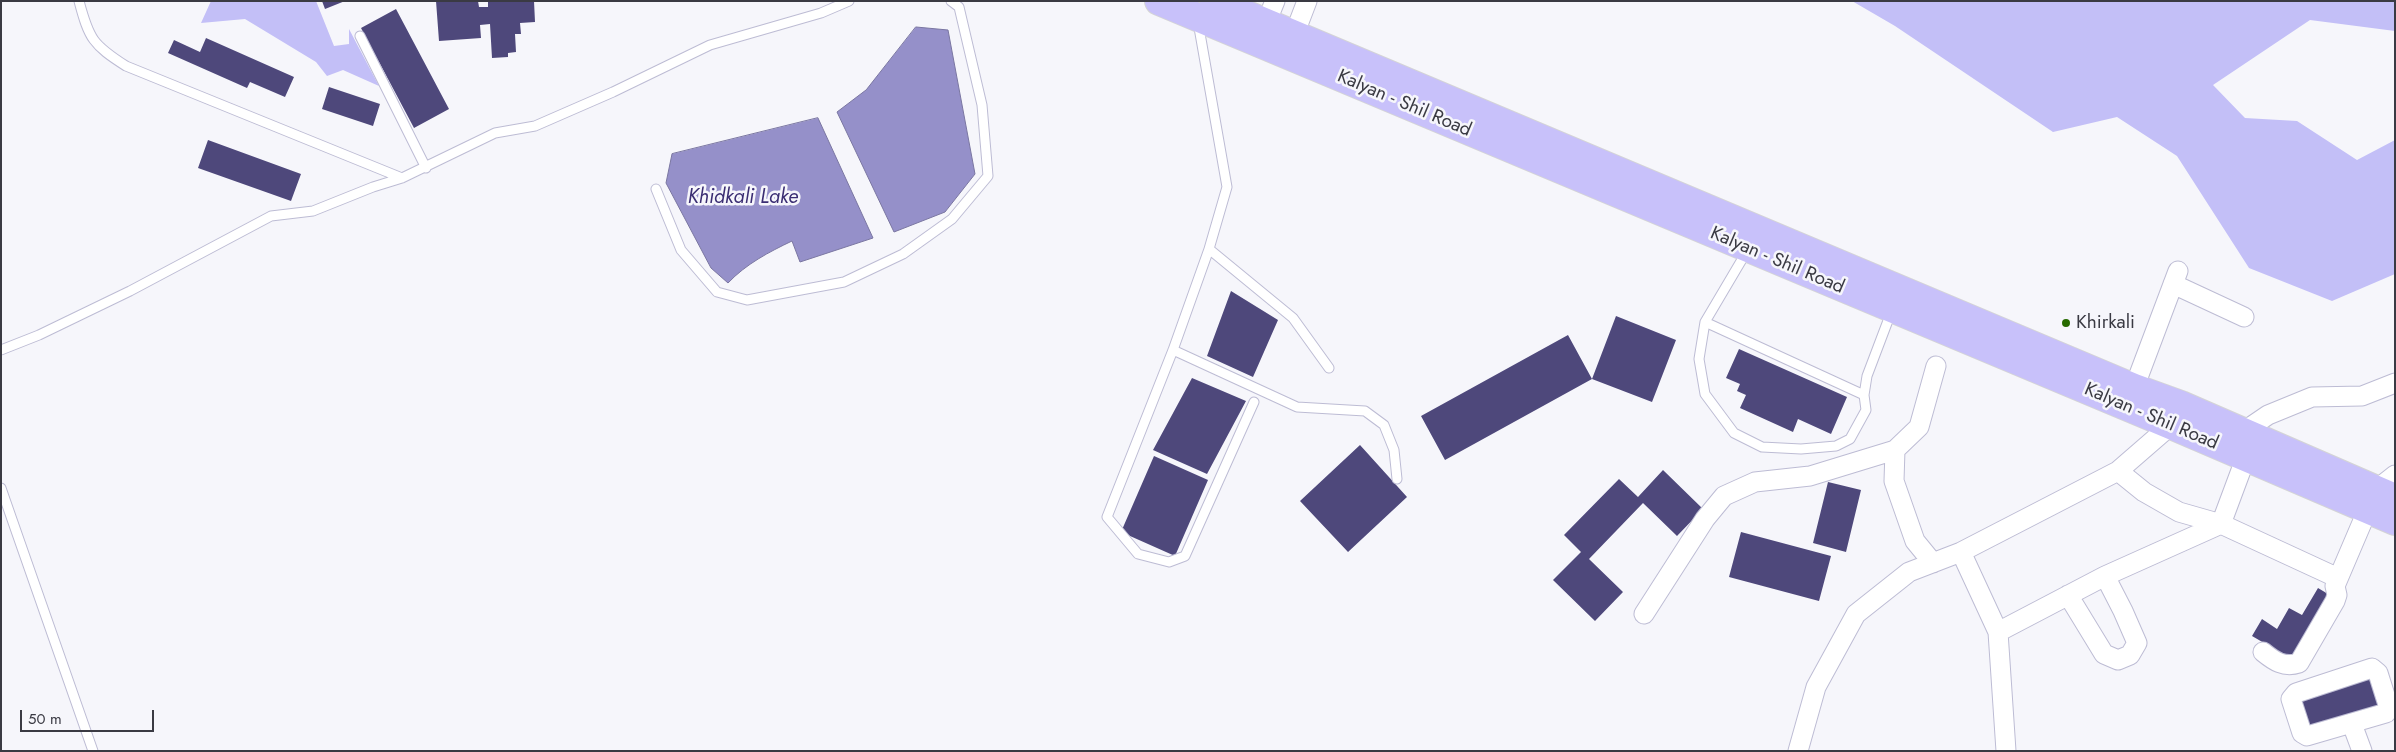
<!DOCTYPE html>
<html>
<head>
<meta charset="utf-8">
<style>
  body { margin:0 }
  #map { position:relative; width:2396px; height:752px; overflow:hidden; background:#f6f6fb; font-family:Jost,sans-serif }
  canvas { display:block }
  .frame { position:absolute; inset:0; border:2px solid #3a3a43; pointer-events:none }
  .scale { position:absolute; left:20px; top:710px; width:134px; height:22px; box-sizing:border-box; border:2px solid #3a3a43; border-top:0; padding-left:6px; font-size:15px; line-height:18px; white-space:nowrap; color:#3a3a43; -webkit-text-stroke:4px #f6f6fb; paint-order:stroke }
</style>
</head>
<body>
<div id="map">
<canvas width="2396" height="752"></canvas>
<div class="frame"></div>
<div class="scale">50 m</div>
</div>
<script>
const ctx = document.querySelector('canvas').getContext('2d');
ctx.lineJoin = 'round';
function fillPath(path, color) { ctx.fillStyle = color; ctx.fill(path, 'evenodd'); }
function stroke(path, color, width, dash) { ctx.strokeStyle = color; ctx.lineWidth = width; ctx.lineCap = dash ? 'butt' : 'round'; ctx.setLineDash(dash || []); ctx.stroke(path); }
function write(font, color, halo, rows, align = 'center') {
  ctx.font = font + ' Jost,sans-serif'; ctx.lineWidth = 5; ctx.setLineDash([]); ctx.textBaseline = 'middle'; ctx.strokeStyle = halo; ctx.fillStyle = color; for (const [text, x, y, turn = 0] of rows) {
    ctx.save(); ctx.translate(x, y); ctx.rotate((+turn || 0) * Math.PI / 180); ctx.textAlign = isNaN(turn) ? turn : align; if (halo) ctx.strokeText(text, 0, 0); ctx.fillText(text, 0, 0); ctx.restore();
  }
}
const green = new Path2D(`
  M211,1H316L334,46L349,44V29L379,86L343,70L327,76L316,62L245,19L201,23Z
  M1852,1H2395V31L2310,20L2213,85L2245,118L2297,121L2357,160L2395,140V274L2332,301L2249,268L2177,156L2117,117L2053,132L1895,26Z`);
const water = new Path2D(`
  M916,27L948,30L975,174L945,212L894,232L837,112L866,90Z
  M818,118L873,238L800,262L792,241C769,252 746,264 728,283L711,268L666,183L672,154Z`);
const building = new Path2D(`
  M322,1H345L325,9Z
  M436,1H478L479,7H488V1H534L535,22L520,23L521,34H515L516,52L508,53V57L492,58L490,24L480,25L481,38L439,41Z
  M396,9L449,109L414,128L361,28Z
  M206,38L294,77L285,97L250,82L247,88L168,53L174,40L200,52Z
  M329,87L380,104L373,126L322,109Z
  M208,140L301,174L291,201L198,168Z
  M1231,291L1278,320L1253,377L1207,356Z
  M1616,316L1676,340L1652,402L1592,379Z
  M1568,335L1592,379L1445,460L1421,416Z
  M1739,349L1847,397L1831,434L1798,419L1793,432L1740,408L1746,395L1737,391L1740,384L1726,378Z
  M1192,378L1246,401L1207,474L1153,450Z
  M1360,445L1407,497L1348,552L1300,501Z
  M1154,456L1208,480L1175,556L1121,532Z
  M1663,470L1703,509L1677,536L1643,503L1589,559L1623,592L1595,621L1553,580L1581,552L1564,535L1619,479L1638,497Z
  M1828,482L1861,490L1846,552L1813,543Z
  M1741,532L1831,556L1819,601L1729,577Z
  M2318,588L2333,597L2295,661L2252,636L2262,619L2277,629L2289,608L2302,615Z
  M2373,674L2383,707L2305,731L2295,699Z`);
const service = new Path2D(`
  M79,1C89,39 93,45 126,66L402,178
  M1198,22L1227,187L1209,249L1293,318L1329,368
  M360,36L426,168
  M656,189L681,250L717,292L747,300L844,282L903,254L952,219L988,176L982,105L959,7L951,1
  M1209,249L1173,350L1107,517L1138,554L1169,562L1185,556L1254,402
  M1747,251L1705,322L1699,359L1705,394L1734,433L1762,447L1801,449L1836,446L1850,439L1866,410L1864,395L1867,376L1892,310
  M1705,322L1864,395
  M1,350L39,335L130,291L271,216L313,211L373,187L402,178L495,133L535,126L613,92L710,45L821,13L849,1
  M1173,350L1297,407L1365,411L1384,425L1394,450L1397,479
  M1,488L93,751`);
const minor = new Path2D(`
  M1266,23L1275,1
  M1294,35L1307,1
  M2173,284L2244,317
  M2134,388L2178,271
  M2243,432L2268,415L2312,397L2362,396L2395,383
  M1895,450L1894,481L1915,541L1933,563
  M2118,471L2144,492L2179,512L2221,524L2338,578
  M1961,552L1998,632L2006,751
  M2068,595L2104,654L2118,660L2130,655L2137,643L2123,611L2105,576
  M1644,614L1705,519L1724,496L1755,482L1810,476L1895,450L1919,427L1936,366
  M1998,632L2105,576L2221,524L2246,457
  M2263,652C2274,661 2284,668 2299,663L2335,601L2337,595L2335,586L2376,490L2395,475
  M2372,668L2378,673L2389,708L2386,713L2307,736L2302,733L2291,699L2296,693Z
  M2352,724L2362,751
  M1798,751L1816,687L1856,614L1909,572L1961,552L2118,471L2171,425L2175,417`);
const primary = new Path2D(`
  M1159,1L2171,425L2395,521
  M1214,1L2134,388L2181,405L2395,498`);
const markers = [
  [2066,323,5,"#276a00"]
];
const streetNames = [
  ["Kalyan - Shil Road",1404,104,23],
  ["Kalyan - Shil Road",1777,261,23],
  ["Kalyan - Shil Road",2151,417,23]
];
const poiNames = [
  ["Khirkali",2076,323]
];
const waterNames = [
  ["Khidkali Lake",743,198]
];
fillPath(green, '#c3bff7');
fillPath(water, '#9590c9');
stroke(water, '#7a76a1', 1);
fillPath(building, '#4e487b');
stroke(service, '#bdbcd4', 11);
stroke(minor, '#bdbcd4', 21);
stroke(primary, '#d4d4d6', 30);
stroke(service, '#fff', 9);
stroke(minor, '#fff', 19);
stroke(primary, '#c8c1fa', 28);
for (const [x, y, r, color] of markers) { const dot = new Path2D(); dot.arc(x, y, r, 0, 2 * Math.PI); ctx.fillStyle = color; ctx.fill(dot); stroke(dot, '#f6f6fb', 2); }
write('19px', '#3a3a43', '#f6f6fb', streetNames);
write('19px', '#3a3a43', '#f6f6fb', poiNames, 'left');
write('italic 20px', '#3b2e73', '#f6f6fb', waterNames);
</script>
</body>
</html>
